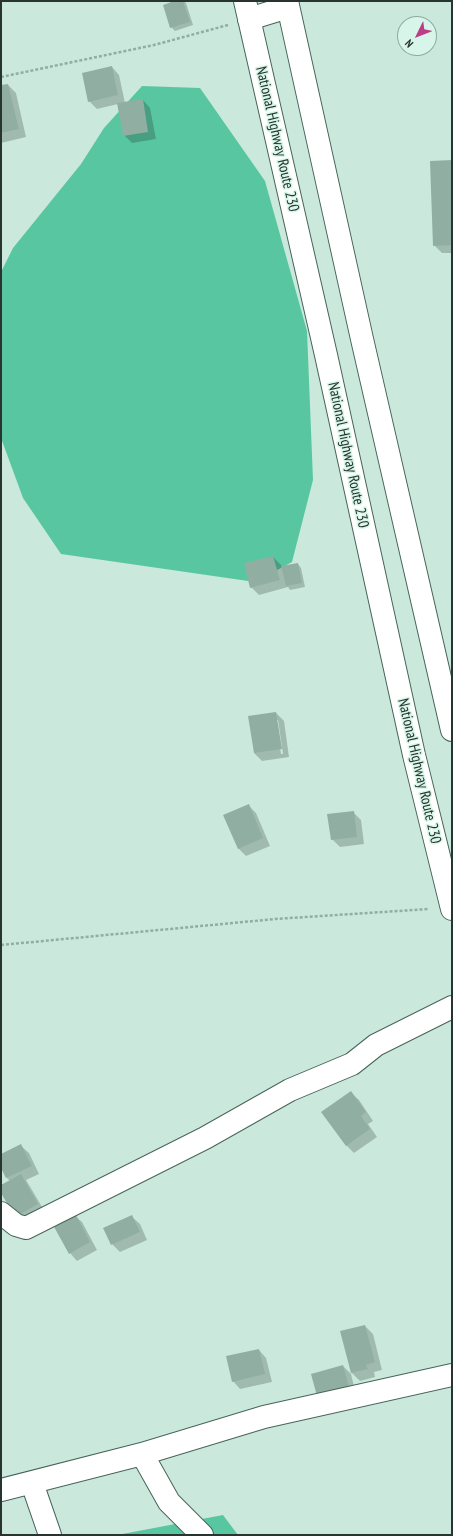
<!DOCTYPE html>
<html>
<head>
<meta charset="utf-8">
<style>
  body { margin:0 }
  #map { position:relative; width:453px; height:1536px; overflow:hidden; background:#cae9dc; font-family:"PT Sans Narrow",sans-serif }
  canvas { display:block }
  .frame { position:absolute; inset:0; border:2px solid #28342f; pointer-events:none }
  .north { position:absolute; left:397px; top:16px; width:40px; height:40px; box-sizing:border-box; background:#d7f6e9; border:1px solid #91a89f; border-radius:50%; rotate:227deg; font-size:11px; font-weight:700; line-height:16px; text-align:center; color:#28342f }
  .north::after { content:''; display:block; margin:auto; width:14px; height:18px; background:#be3d87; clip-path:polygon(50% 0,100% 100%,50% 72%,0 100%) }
</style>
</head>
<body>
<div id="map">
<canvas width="453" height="1536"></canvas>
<div class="frame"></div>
<div class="north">N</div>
</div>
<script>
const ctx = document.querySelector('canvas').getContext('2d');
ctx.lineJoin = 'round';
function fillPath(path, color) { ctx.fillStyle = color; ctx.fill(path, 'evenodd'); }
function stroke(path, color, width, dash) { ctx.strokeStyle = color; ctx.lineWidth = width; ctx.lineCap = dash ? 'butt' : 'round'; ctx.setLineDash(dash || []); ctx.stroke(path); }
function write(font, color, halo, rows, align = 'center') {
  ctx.font = font + ' "PT Sans Narrow",sans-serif'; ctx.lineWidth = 3; ctx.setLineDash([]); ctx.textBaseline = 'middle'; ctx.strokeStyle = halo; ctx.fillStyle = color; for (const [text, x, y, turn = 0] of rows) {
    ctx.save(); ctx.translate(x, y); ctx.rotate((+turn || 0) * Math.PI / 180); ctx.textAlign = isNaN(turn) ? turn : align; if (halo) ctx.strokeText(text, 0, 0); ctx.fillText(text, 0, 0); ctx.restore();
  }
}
const forest = new Path2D(`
  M142,86L200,88L265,181L307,331L313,480L292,562L255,582L61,554L23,498L1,438V272L13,248L81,164L104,128Z
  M223,1515L238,1535H117Z`);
const shadow = new Path2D(`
  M177,1H184L186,3L193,25L175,31L171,27Z
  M112,67L119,75L125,103L143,100L150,108L156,139L132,143L124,135L118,104L97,109L89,101Z
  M8,85L16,93L26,137L1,143V86Z
  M452,161V253H442L434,245Z
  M273,557L281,565L282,567L298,564L301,568L305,587L290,590L288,587L259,595L251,587Z
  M276,713L284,721L289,757L262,761L254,753ZM276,720H278L283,754H281Z
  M248,805L256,813L270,846L246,856L238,848Z
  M353,812L361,820L364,844L340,847L332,839Z
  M351,1093L359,1100L373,1121L368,1124L377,1137L354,1153L346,1145Z
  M21,1146L29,1153L39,1174L26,1180L45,1212L23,1225L1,1191V1186L10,1181L7,1178L1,1165V1155Z
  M74,1215L82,1222L97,1250L77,1261L70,1253Z
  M132,1217L140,1224L147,1240L120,1252L112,1244Z
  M365,1326L373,1334L382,1370L374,1372L375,1377L360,1381L352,1373L342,1332Z
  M259,1350L266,1358L272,1382L240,1389L233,1381Z
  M343,1366L351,1374L356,1395L326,1404Z`);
const building = new Path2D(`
  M174,1H183L190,22L170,28L163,5Z
  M112,66L118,95L88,102L82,73Z
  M8,84L19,129L1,133V85Z
  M143,99L148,132L123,136L117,103Z
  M452,160V245L433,246L430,161Z
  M273,556L280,580L250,588L244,563Z
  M298,563L302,583L286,586L281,566Z
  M276,712L282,749L254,753L248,716Z
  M249,804L263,838L238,849L223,815Z
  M354,811L357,837L331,840L327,814Z
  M351,1091L366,1112L361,1116L370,1129L346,1146L321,1112Z
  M21,1144L32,1166L6,1178L1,1168V1154Z
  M21,1174L38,1204L15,1217L1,1193V1185Z
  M75,1213L90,1242L69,1254L53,1225Z
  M132,1215L140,1232L111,1245L103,1228Z
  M365,1325L375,1362L366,1365L368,1369L351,1373L340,1331Z
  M259,1349L265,1374L232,1382L226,1356Z
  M343,1365L349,1387L317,1396L311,1374Z`);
const path = new Path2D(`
  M1,77L154,45L228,25
  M1,945L275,919L429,909`);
const street = new Path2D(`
  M249,19L288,7
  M1,1213L16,1225L26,1228L205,1138L290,1090L352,1064L376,1045L452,1007
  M142,1454L169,1502L202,1535
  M32,1483L50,1535
  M1,1490L142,1454L264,1417L452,1375`);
const highway = new Path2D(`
  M245,1L326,355L414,755L452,909
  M287,1L362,339L452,730`);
const streetNames = [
  ["National Highway Route 230",277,139,77],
  ["National Highway Route 230",348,455,78],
  ["National Highway Route 230",419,771,77]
];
fillPath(forest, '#59c6a2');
fillPath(shadow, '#0003');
fillPath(building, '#91aea3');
stroke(street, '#486459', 24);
stroke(highway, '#486459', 24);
stroke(path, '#94aca2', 2.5, [3, 2]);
stroke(street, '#fff', 22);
stroke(highway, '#fff', 22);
write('15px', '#28342f', '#d7f6e9', streetNames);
</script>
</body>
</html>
